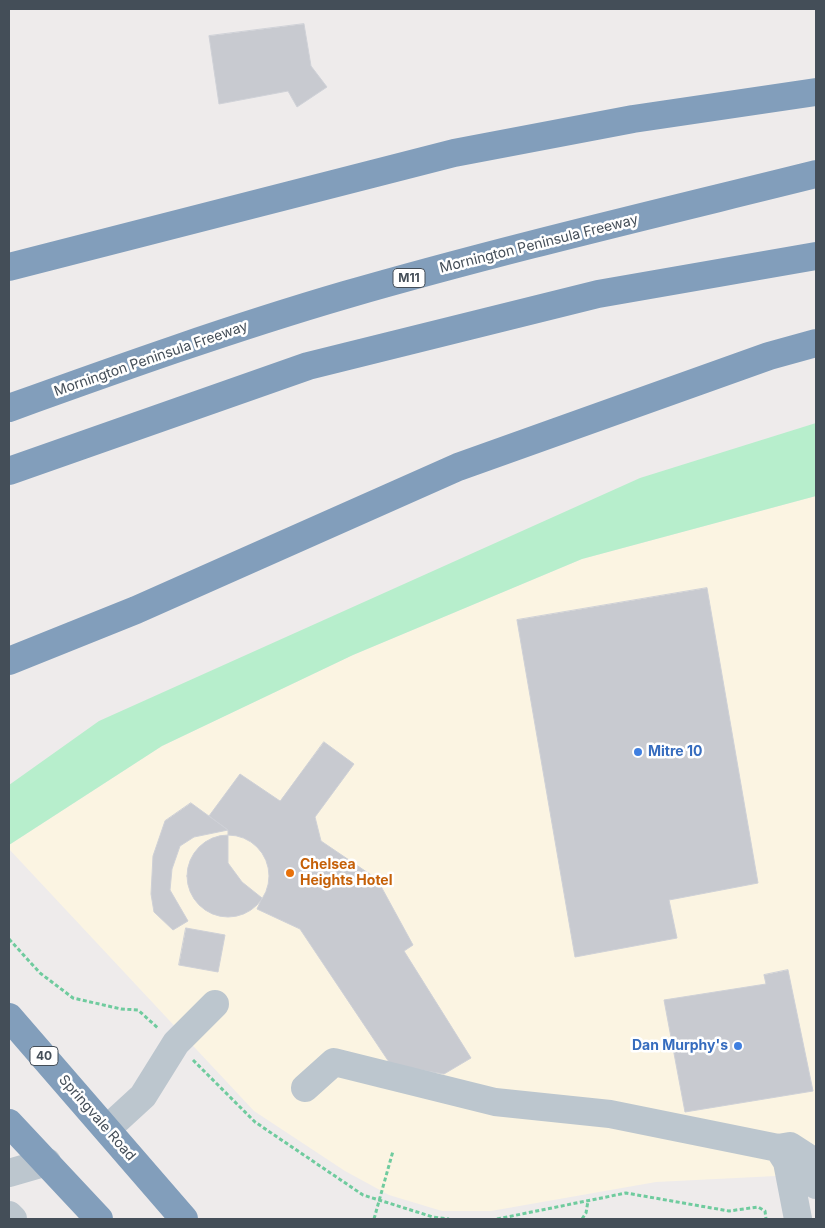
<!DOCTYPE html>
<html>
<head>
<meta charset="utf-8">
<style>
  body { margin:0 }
  #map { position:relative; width:825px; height:1228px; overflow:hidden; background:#eeebeb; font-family:Inter,sans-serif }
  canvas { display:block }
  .frame { position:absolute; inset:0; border:10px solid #444e58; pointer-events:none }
</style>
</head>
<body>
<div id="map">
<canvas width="825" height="1228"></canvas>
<div class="frame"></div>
</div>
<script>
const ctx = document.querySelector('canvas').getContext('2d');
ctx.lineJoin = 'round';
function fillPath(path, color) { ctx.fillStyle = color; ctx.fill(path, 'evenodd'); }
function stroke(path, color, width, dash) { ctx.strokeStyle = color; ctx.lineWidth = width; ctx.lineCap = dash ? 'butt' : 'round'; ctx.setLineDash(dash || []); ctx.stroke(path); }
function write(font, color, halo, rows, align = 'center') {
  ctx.font = font + ' Inter,sans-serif'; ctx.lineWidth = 5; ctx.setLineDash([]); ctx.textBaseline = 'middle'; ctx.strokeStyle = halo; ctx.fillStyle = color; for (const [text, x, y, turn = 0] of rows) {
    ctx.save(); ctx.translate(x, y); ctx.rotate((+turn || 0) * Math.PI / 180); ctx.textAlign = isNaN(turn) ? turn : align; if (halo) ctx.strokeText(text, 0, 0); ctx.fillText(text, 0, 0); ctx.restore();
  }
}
const commercial = new Path2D(`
  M816,496V1174L656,1182L491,1211H442L389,1195L345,1171L254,1111L9,849V845L162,746L353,655L582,559Z`);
const green = new Path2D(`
  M816,423V496L582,559L353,655L162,746L9,845V785L99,721L640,478Z`);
const building = new Path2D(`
  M304,24L311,66L327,87L297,107L288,91L219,104L209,36Z
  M707,588L758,883L669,900L677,938L575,957L517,620Z
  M324,742L354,764L315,817L321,841L377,879L413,945L404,951L471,1058L444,1074L391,1065L300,929L257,909L262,898L242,882L228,863V830L209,816L240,774L280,801Z
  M191,803L228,830L194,837L180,846L172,869L170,890L188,921L173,930L154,912L151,894L153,856L165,821Z
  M187 876a41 41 0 1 1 82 0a41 41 0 1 1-82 0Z
  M186,928L225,935L218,972L179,965Z
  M788,970L813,1091L685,1112L664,1000L766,984L764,975Z`);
const path = new Path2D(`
  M9,939L40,973L73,998L121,1009L138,1010L159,1029
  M193,1060L255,1122L363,1195L433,1217L449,1219
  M374,1219L393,1151
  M497,1219L626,1193L729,1211L758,1207L765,1211L766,1219
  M582,1219L586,1213L588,1201`);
const minor = new Path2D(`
  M305,1088L334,1062L495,1102L610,1114L778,1148L790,1146L807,1157L816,1185
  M107,1129L143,1096L176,1043L215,1004
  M778,1148L787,1162L798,1219
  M9,1173L47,1162
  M9,1215L13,1219`);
const highway = new Path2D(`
  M9,267L454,153L633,119L816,92
  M9,408C120,368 232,328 345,295C501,250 659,213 816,174
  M9,471L308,366L598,294L816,256
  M9,661L136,610L458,467L769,356L816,343
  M9,1017L184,1219
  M9,1123L99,1219`);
const markers = [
  [638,752,5,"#3f7fe0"],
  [290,873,5,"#e8710a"],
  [738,1046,5,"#3f7fe0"]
];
const shields = [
  [409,278,32],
  [44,1056,28]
];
const shieldNames = [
  ["M11",409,278],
  ["40",44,1056]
];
const streetNames = [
  ["Mornington Peninsula Freeway",539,244,-14],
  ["Mornington Peninsula Freeway",151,359,-19],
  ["Springvale Road",97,1118,49]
];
const shopNames = [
  ["Mitre 10",648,752],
  ["Dan Murphy's",728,1046,"right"]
];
const foodNames = [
  ["Chelsea",300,865],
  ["Heights Hotel",300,881]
];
fillPath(commercial, '#fbf4e2');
fillPath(green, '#b7eecc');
fillPath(building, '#c8cad0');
stroke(building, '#cfd1d7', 1);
stroke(path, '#6fcb9e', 3, [4, 2.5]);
stroke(minor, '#bcc6ce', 28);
stroke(highway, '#829ebb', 28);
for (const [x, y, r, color] of markers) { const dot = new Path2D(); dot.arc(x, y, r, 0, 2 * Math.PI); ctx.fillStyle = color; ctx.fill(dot); stroke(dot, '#fff', 2); }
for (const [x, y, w] of shields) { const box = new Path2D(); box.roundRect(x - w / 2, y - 9.5, w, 19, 4); ctx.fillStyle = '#fff'; ctx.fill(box); stroke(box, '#444e58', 1); }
write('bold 12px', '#444e58', null, shieldNames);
write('14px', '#444e58', '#fff', streetNames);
write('bold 14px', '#366cbe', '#fff', shopNames, 'left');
write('bold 14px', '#c56008', '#fff', foodNames, 'left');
</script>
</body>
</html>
